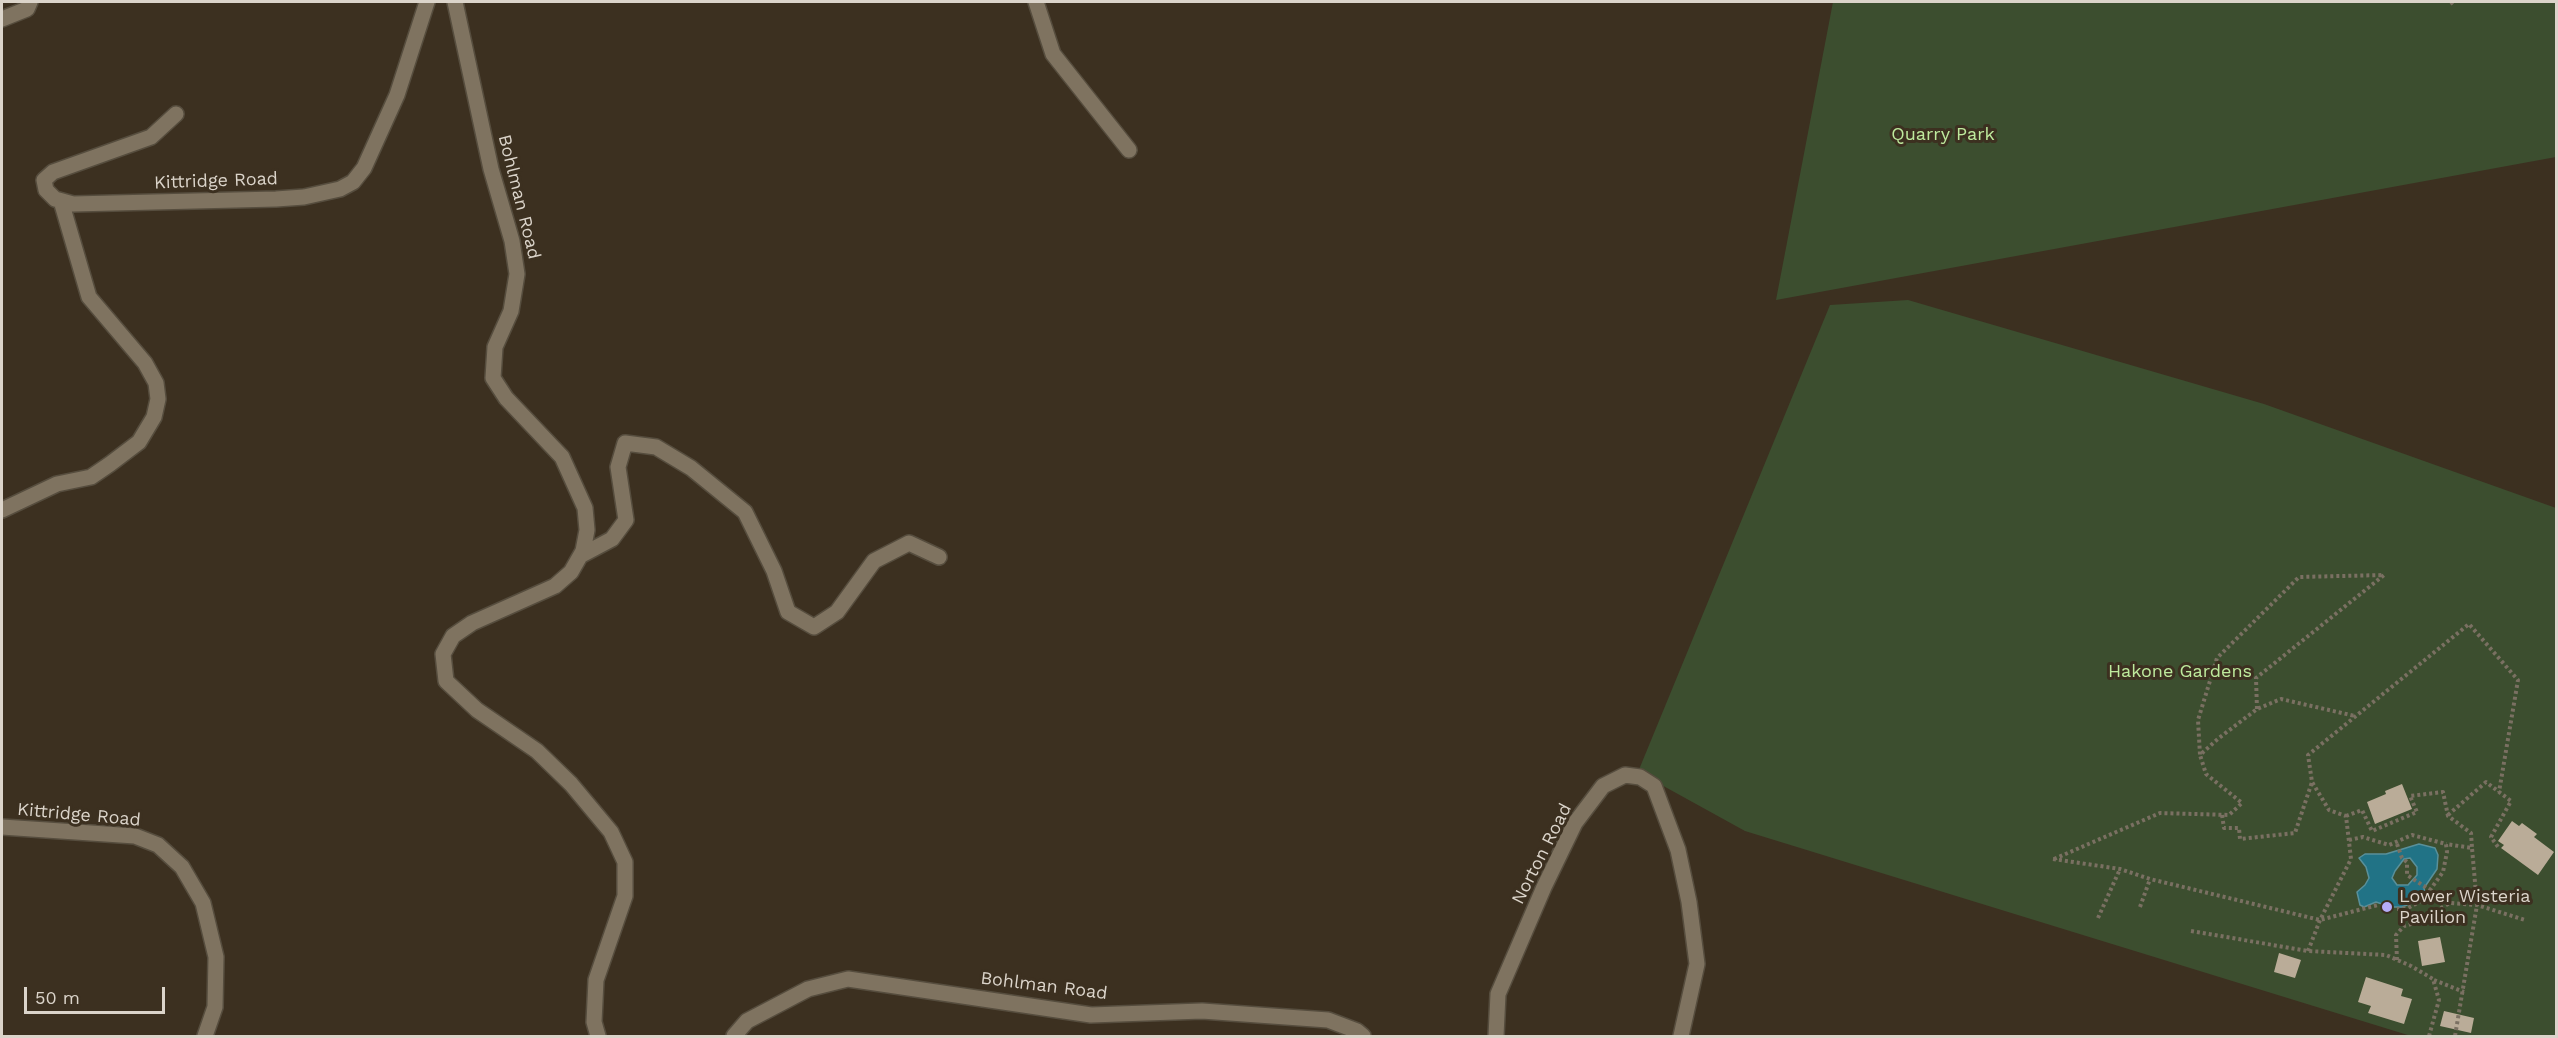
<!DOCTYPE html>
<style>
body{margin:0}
#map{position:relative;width:2558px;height:1038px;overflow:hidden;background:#3c3020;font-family:"Work Sans",sans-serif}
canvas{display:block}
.frame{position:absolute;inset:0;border:3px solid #dbd4ca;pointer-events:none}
.scale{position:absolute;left:24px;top:987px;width:141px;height:27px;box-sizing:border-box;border:3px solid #dbd4ca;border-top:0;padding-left:8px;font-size:18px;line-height:21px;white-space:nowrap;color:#dbd4ca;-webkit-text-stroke:4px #3c3020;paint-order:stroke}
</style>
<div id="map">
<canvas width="2558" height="1038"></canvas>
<div class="frame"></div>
<div class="scale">50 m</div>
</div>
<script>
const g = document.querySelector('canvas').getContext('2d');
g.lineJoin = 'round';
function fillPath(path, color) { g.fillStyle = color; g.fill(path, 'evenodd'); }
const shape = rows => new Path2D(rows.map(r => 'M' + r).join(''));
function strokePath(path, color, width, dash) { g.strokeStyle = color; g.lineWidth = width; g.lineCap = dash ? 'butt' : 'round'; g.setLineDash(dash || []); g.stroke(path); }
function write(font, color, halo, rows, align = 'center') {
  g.font = font + ' "Work Sans",sans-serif'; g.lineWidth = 6; g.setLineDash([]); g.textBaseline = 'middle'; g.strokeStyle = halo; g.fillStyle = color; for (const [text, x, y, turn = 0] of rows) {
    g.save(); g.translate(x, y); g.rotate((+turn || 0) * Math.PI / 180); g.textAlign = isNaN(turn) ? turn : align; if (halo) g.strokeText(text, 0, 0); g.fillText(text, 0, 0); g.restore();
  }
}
fillPath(shape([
 [1833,2,2556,2,2556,157,1776,300],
 [1908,300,2264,404,2556,508,2556,1036,2411,1036,1745,831,1638,772,1830,305]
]), '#3c4e2f');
const water = shape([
 [2419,844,2435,848,2438,855,2437,869,2424,888,2425,893,2422,899,2402,907,2391,907,2376,902,2364,907,2360,905,2357,892,2365,885,2369,878,2366,867,2359,858,2365,854,2386,854,2419,844],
 [2410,858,2417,867,2417,875,2408,885,2397,885,2392,878,2395,871,2404,859,2410,858]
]);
fillPath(water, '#217386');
strokePath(water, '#59909a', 1.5);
fillPath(shape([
 [2402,784,2412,809,2375,824,2367,802,2386,794,2385,791],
 [2512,821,2519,826,2522,823,2537,834,2534,837,2554,852,2538,875,2501,848,2504,845,2498,841],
 [2440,937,2445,962,2422,966,2418,941],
 [2279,953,2301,960,2295,978,2274,972],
 [2366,977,2403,989,2401,996,2412,999,2404,1024,2368,1013,2371,1006,2358,1002],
 [2444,1011,2474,1018,2471,1033,2440,1026]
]), '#baac98');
const minor = shape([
 [455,2,491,169,512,241,517,274,511,311,495,347,493,378,506,398,562,457,585,508,587,530,583,551,571,572,555,586,472,623,453,636,443,654,446,681,477,710,537,751,571,784,611,832,625,862,625,896,596,980,594,1022,598,1036],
 [1036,2,1053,54,1129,150],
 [2,19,27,9,30,2],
 [176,114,151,137,53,172,44,180,46,190,55,199,73,204,276,199,304,197,340,189,353,182,364,168,397,95,427,2],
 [2,510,57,484,91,477,110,464,139,442,154,417,158,399,156,383,145,363,89,297,61,201],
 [580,556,612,539,626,520,618,467,625,443,656,447,691,468,745,512,774,571,788,612,814,627,837,612,874,561,909,543,939,557],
 [2,827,135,836,158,845,182,867,203,903,216,957,215,1007,205,1036],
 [734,1036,747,1021,808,989,848,979,1091,1015,1202,1011,1328,1020,1357,1031,1363,1036],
 [1496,1036,1498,994,1544,887,1575,823,1603,786,1625,775,1640,777,1654,786,1678,850,1689,902,1697,964,1681,1036]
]);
strokePath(minor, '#564d3e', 18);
strokePath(shape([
 [2451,2,2455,6],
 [2257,709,2256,678,2384,575,2299,577,2217,658,2198,720,2200,755,2219,738,2257,709,2281,699,2355,716],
 [2222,815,2224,828,2239,828,2240,839,2295,833,2312,782],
 [2448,815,2486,782,2511,801,2491,837,2498,847],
 [2346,816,2362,810,2372,831,2417,812,2410,796,2443,792,2448,816,2471,833,2472,848,2446,844],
 [2349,840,2363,837,2389,845,2412,835,2446,844,2447,852,2443,872,2430,890,2430,896,2408,908,2397,909],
 [2397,844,2402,858,2407,862,2407,875,2430,890],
 [2053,859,2120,869,2150,879,2320,920,2378,905],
 [2054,859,2160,813,2229,815,2242,803,2206,774,2200,755],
 [2430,896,2443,897,2450,903],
 [2140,907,2150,879],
 [2098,918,2120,869],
 [2191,931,2308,951,2386,955,2411,966,2433,979,2439,1000,2429,1036],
 [2308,951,2320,920,2351,859,2346,816,2329,810,2312,782,2308,755,2469,624,2518,680,2499,792],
 [2397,960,2396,935,2404,926,2415,923,2450,903,2477,905,2525,920],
 [2434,980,2464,992],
 [2455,1036,2477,905,2472,848]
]), '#7a7062', 4, [3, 3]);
strokePath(minor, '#7f7360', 15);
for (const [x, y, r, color] of [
 [2387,907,6,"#b5acf8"]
]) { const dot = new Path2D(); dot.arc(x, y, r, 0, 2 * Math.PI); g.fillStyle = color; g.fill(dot); strokePath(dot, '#3c3020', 2); }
write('18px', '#beea9d', '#3c3020', [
 ["Quarry Park",1943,135],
 ["Hakone Gardens",2180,672]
]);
write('18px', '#dbd4ca', '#3c3020', [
 ["Kittridge Road",216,181,-2],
 ["Bohlman Road",519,197,76],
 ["Kittridge Road",79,815,5],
 ["Norton Road",1542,854,-63],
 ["Bohlman Road",1044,986,7]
]);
write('18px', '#dbd4ca', '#3c3020', [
 ["Lower Wisteria",2399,897],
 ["Pavilion",2399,918]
], 'left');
</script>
